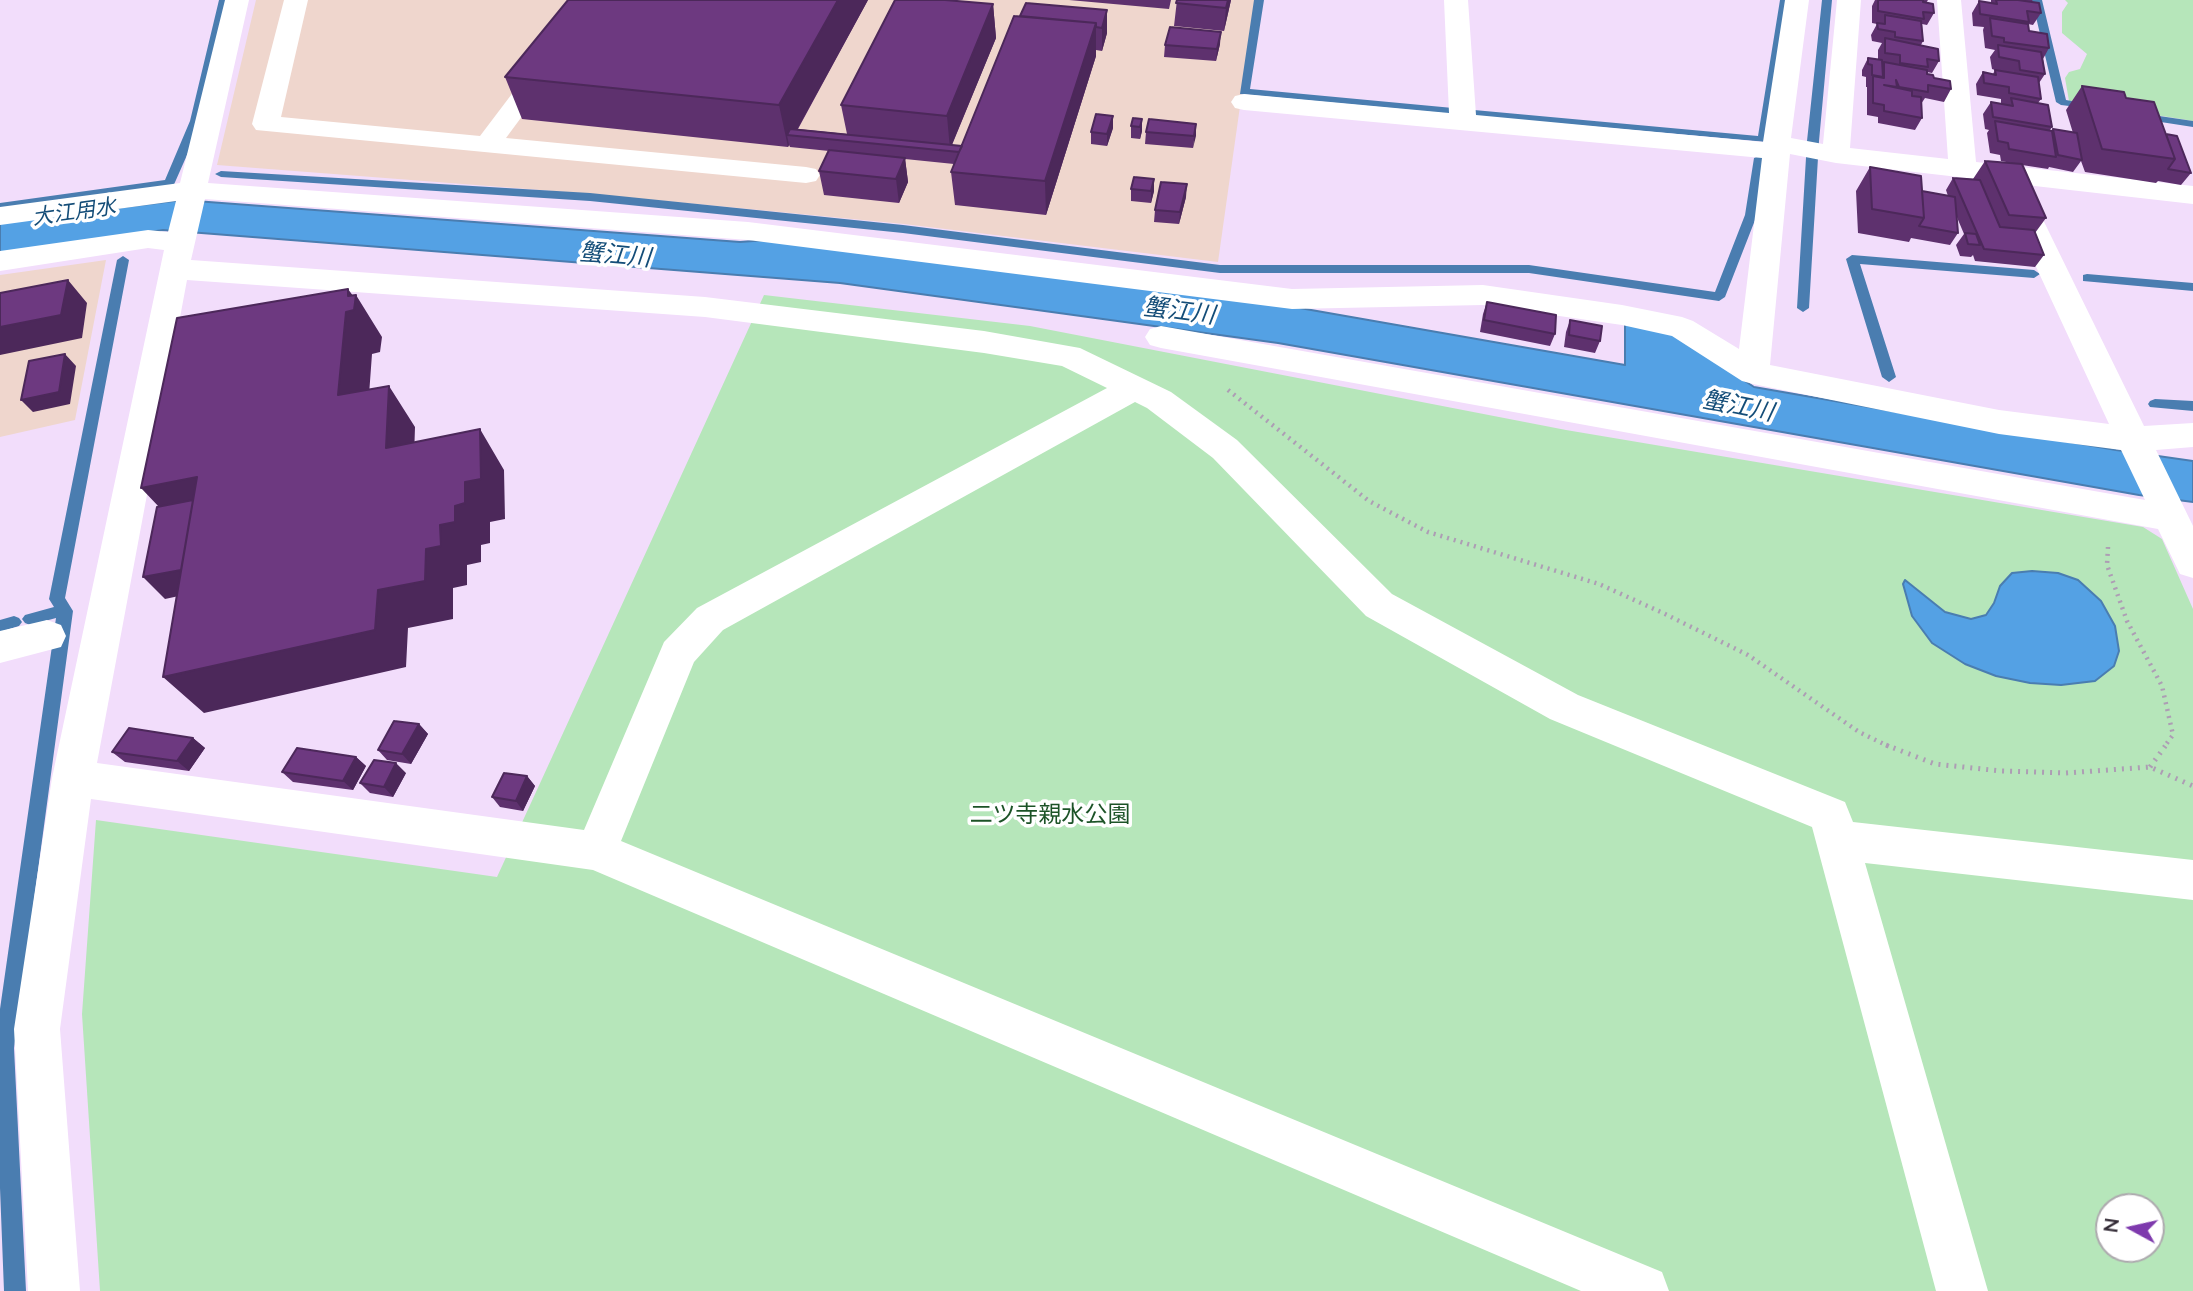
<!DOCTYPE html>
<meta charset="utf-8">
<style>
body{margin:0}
#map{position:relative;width:2193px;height:1291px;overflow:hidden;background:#f2ddfb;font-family:Lato,sans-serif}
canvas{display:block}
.north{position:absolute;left:2095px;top:1193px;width:70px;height:70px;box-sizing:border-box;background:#fff;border:2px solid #adaaae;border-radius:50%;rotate:278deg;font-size:19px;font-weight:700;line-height:28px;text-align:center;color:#322a35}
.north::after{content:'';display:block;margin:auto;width:24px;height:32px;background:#7e3aad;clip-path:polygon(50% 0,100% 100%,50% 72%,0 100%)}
</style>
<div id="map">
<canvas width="2193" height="1291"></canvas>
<div class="north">N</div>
</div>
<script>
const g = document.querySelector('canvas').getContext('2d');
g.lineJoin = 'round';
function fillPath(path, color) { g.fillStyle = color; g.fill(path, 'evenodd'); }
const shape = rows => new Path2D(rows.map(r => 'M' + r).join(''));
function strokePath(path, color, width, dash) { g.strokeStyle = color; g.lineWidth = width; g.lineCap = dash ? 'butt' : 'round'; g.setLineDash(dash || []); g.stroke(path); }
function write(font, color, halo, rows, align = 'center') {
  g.font = font + ' Lato,"Noto Sans JP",sans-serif'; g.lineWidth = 7; g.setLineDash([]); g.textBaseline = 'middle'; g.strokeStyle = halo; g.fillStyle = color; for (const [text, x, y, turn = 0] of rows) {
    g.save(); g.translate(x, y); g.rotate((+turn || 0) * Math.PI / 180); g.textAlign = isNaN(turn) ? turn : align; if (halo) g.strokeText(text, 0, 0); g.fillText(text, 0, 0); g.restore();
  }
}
fillPath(shape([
 [256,0,1255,0,1218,262,904,224,592,194,217,165],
 [106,260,75,420,0,437,0,275]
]), '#efd6cd');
fillPath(shape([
 [2065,0,2193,0,2193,121,2069,101,2065,78,2069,72,2080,69,2087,54,2062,33,2062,12,2068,3],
 [764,295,1030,326,1566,430,2143,527,2162,539,2193,609,2193,1291,100,1291,82,1014,96,820,497,877],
 [2109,1207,2151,1207,2151,1249,2109,1249]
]), '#b6e6ba');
const water = shape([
 [182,200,740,242,767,240,1277,304,1625,365,1625,318,1665,327,1754,387,2116,450,2193,461,2193,502,2139,495,1278,343,840,283,163,230,0,255,0,222,182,200],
 [2032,571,2058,573,2078,580,2101,601,2115,626,2119,651,2114,666,2095,681,2061,685,2030,683,1996,676,1965,664,1932,643,1912,616,1903,584,1905,580,1945,612,1971,619,1986,615,1994,603,2000,586,2012,573,2032,571]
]);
fillPath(water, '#54a1e4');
strokePath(water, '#4a7db0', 2);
fillPath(shape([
 [219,0,229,0,202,121,172,189,163,188,0,211,0,203,165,180,190,121,219,0],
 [1254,0,1264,0,1250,89,1453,108,1458,111,1453,114,1240,94,1254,0],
 [1780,0,1790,0,1767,142,1474,116,1469,113,1474,110,1758,136,1780,0],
 [1822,0,1832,0,1819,141,1809,308,1803,312,1797,308,1807,141,1822,0],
 [2032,0,2042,0,2066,100,2093,105,2093,109,2061,105,2056,102,2032,0],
 [2139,113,2193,121,2193,127,2135,118,2135,114,2139,113],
 [1760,155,1766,158,1757,215,1725,297,1719,301,1529,273,1220,273,903,233,590,201,221,177,215,174,221,171,590,193,903,225,1220,265,1529,265,1715,292,1745,215,1754,158,1760,155],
 [1852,255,2034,270,2040,274,2034,278,1860,264,1896,377,1889,382,1882,377,1846,259,1852,255],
 [123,256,129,260,65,598,73,611,14,1048,26,1291,4,1291,0,1188,0,1009,56,618,30,625,25,623,22,619,25,615,54,607,49,599,117,260,123,256],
 [2087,274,2193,283,2193,291,2083,281,2083,275,2087,274],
 [2155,399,2193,401,2193,411,2150,407,2148,404,2150,401,2155,399],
 [14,616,19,618,22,622,19,626,0,632,0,620,14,616]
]), '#4a7db0');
strokePath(shape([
 [1228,390,1369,501,1428,532,1599,584,1663,613,1748,655,1859,732,1890,747],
 [2108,547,2107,565,2127,621,2162,686,2173,735,2164,747]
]), '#ad9db4', 4.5, [2, 5]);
strokePath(shape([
 [1886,745,1935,764,2001,771,2066,773,2150,767,2193,786],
 [2150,767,2166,745]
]), '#ad9db4', 5, [2, 6]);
fillPath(shape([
 [225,0,249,0,208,183,748,222,1292,289,1483,285,1622,305,1682,317,1693,321,1739,349,1762,158,1244,110,1235,108,1231,102,1235,96,1244,94,1449,113,1444,0,1468,0,1476,115,1763,142,1785,0,1809,0,1791,138,1823,144,1837,0,1861,0,1850,148,1948,159,1937,0,1961,0,1976,162,2193,186,2193,204,2026,185,2144,426,2193,423,2193,447,2156,450,2193,526,2193,578,2180,574,2158,529,1161,348,1150,345,1145,337,1150,329,1161,326,2145,500,2121,450,1999,434,1753,384,1742,381,1672,336,1622,325,1483,305,1292,309,748,240,205,199,191,260,705,297,984,331,1080,348,1171,392,1237,440,1392,594,1578,695,1845,802,1853,822,2193,860,2193,900,1865,863,1988,1291,1936,1291,1812,827,1550,719,1366,616,1213,458,1147,408,1135,402,723,630,694,662,621,841,1662,1272,1669,1291,1581,1291,593,870,91,799,60,1029,80,1291,28,1291,14,1029,52,778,164,250,148,248,0,271,0,251,148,230,168,232,176,201,0,225,0,207,180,183,225,0],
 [1790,154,1836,163,2002,182,1999,187,2109,424,1999,410,1770,365,1790,154],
 [187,280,705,317,984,353,1062,366,1107,388,697,608,664,642,584,830,97,763,187,280],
 [284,0,308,0,281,117,480,136,583,0,608,0,506,138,806,167,816,169,820,175,816,181,806,183,256,130,252,124,284,0],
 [47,620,61,625,66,636,61,647,0,663,0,631,47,620]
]), '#fff');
fillPath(shape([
 [868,0,798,129,847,134,841,105,993,4,996,38,952,145,962,146,1020,16,1107,10,1107,33,1102,51,1096,50,1096,56,1046,215,955,205,951,172,954,164,905,159,908,182,899,203,824,195,819,171,829,151,790,147,789,145,788,147,522,119,505,77],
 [1069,0,1171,0,1169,9],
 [1177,0,1231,0,1224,31,1174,26],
 [1875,0,1928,0,1926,3,1934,13,1927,25,1922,24,1923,41,1921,45,1939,61,1932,73,1927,72,1927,74,1951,89,1944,102,1925,98,1921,104,1922,118,1915,130,1878,123,1878,117,1867,115,1867,87,1866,87,1866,77,1862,76,1862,70,1868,58,1878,60,1878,50,1882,43,1872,41,1871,35,1877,24,1872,23,1872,6],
 [1991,0,2033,0,2031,2,2041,13,2033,25,2028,24,2029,31,2049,48,2043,59,2045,74,2039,83,2041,99,2038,103,2052,127,2050,130,2052,131,2053,129,2073,133,2066,110,2082,86,2126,98,2166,134,2191,173,2181,185,2158,181,2156,183,2085,172,2081,161,2073,172,2049,167,2048,169,2022,165,2046,218,2035,233,2044,255,2035,267,1975,261,1973,255,1971,257,1960,256,1956,245,1964,234,1956,215,1958,233,1950,245,1911,238,1909,242,1858,233,1856,191,1870,167,1922,191,1948,196,1946,190,1953,178,1973,179,1985,161,2017,164,2001,161,2000,155,1990,153,1987,133,1989,130,1985,129,1983,114,1991,102,2001,104,2001,99,1977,95,1976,84,1983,72,1993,74,1995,70,1992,69,1990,57,1995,50,1985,48,1983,30,1984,27,1973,26,1972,13,1979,1,1991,3],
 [1220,44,1216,61,1164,57,1165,45],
 [1142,119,1142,131,1140,139,1131,138,1131,126],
 [1196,124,1193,148,1145,144,1146,132],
 [1113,128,1107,146,1091,144,1091,132],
 [1131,189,1154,191,1151,203,1131,201],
 [1186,197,1179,224,1154,222,1155,210],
 [1487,302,1555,334,1550,346,1480,332,1483,314],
 [1570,320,1600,341,1595,353,1564,347,1566,332],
 [419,724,428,734,411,764,387,760,378,750],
 [193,738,205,748,189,771,125,762,112,752],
 [356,757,366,766,353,790,293,782,282,772],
 [406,773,393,797,370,793,360,783],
 [527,776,535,786,523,811,500,807,492,797]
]), '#5e316e');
fillPath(shape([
 [838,0,868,0,794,135,787,135,789,145,788,147,779,105],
 [1228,0,1231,0,1224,31,1226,8],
 [993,4,996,38,950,149,947,116],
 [1107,10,1107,33,1102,51,1102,28],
 [1096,23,1096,56,1046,215,1045,181],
 [1221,32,1220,44,1216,61,1217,49],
 [1113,116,1113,128,1107,146,1107,134],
 [1142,119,1142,131,1140,139,1140,127],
 [1196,124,1196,136,1193,148,1194,136],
 [905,158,908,182,899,203,896,179],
 [1154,179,1154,191,1151,203,1151,191],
 [1187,184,1186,197,1179,224,1180,212],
 [68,280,87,303,82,338,0,355,0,327],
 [348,289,356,300,356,295,382,337,380,352,372,354,366,436,338,395],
 [65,354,76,366,70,404,33,412,21,400],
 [389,386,415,427,413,488,386,448],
 [480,429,504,470,505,519,490,522,490,543,481,545,481,562,467,565,467,585,453,588,453,619,408,628,406,667,204,713,163,677,378,590,426,549,440,525,455,506,465,482],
 [197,477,216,588,165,599,143,577,179,528,141,488],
 [419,724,428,734,411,764,402,754],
 [193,738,205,748,189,771,177,761],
 [356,757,366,766,353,790,343,781],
 [396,763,406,773,393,797,384,787],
 [527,776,535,786,523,811,516,801]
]), '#4c285a');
const building = shape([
 [568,0,838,0,779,105,505,77,568,0],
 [895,0,945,0,993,4,947,116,841,105,895,0],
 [1177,0,1228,0,1226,8,1176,3,1177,0],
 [1878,0,1923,0,1923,2,1933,4,1934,13,1923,12,1924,19,1878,11,1878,0],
 [1996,0,2018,0,2039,3,2041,13,2027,11,2029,22,1980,14,1979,1,1997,4,1996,0],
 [1026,3,1107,10,1102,28,1096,27,1096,23,1020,16,1026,3],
 [1885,15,1921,21,1923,41,1895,37,1895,32,1878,29,1877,23,1885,24,1885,15],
 [1014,16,1096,23,1045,181,951,172,1014,16],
 [1990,18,2028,24,2029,31,2047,34,2049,48,2004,42,2004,38,1992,36,1990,18],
 [1170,27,1221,32,1217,49,1165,45,1170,27],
 [1885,38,1938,49,1939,61,1927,59,1928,67,1900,63,1900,55,1885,53,1885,38],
 [1998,45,2041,52,2045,74,2020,70,2019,61,1999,57,1998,45],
 [1868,58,1882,60,1883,77,1872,75,1872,65,1868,64,1868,58],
 [1884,62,1927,70,1927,74,1933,75,1934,78,1950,81,1951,89,1928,85,1928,92,1899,87,1896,80,1897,87,1884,85,1912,91,1912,96,1921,97,1922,118,1884,111,1884,105,1873,103,1873,76,1884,78,1884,62],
 [1995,70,2038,77,2041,99,2009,93,2009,87,1984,83,1983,72,1996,75,1995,70],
 [2082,86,2124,92,2126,98,2154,102,2175,159,2102,149,2082,86],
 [2011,98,2048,105,2052,127,1993,117,1991,102,2013,106,2011,98],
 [1096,114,1113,116,1107,134,1091,132,1096,114],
 [1133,118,1142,119,1140,127,1131,126,1133,118],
 [1149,119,1196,124,1194,136,1146,132,1149,119],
 [1995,121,2052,131,2056,157,2009,149,2008,143,1998,141,1995,121],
 [790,129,962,146,959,152,787,135,790,129],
 [2053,129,2077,133,2082,160,2058,155,2053,129],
 [2166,134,2177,136,2191,173,2168,169,2175,159,2166,134],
 [829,150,905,158,896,179,819,171,829,150],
 [1985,161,2022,164,2046,218,2009,215,1985,161],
 [1870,167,1921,176,1924,218,1872,209,1870,167],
 [1134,177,1154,179,1151,191,1131,189,1134,177],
 [1953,178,1980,180,2000,227,2034,230,2044,255,1984,249,1953,178],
 [1161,182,1187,184,1180,212,1155,210,1161,182],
 [1922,191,1955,197,1958,233,1919,226,1924,218,1922,191],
 [1965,233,1976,234,1980,245,1968,244,1965,233],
 [68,280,61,315,0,327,0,293,68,280],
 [348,289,348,296,356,295,354,310,346,312,338,395,389,386,386,448,480,429,481,479,465,482,465,503,455,506,455,522,440,525,441,546,426,549,425,581,378,590,375,630,163,677,197,477,141,488,177,318,348,289],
 [1487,302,1556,315,1555,334,1484,320,1487,302],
 [1570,320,1602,326,1600,341,1569,335,1570,320],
 [65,354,59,392,21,400,29,361,65,354],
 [193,500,181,570,143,577,157,507,193,500],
 [394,721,419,724,402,754,378,750,394,721],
 [129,728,193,738,177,761,112,752,129,728],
 [297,748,356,757,343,781,282,772,297,748],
 [374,760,396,763,384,787,360,783,374,760],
 [504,773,527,776,516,801,492,797,504,773]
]);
fillPath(building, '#6d3980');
strokePath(building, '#4c285a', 2);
write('italic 21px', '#144d78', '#fff', [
 ["大江用水",74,212,-8]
]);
write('23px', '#1c5327', '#fff', [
 ["二ツ寺親水公園",1050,815]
]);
write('italic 24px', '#144d78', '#fff', [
 ["蟹江川",615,255,5],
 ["蟹江川",1179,311,7],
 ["蟹江川",1738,406,11]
]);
</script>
